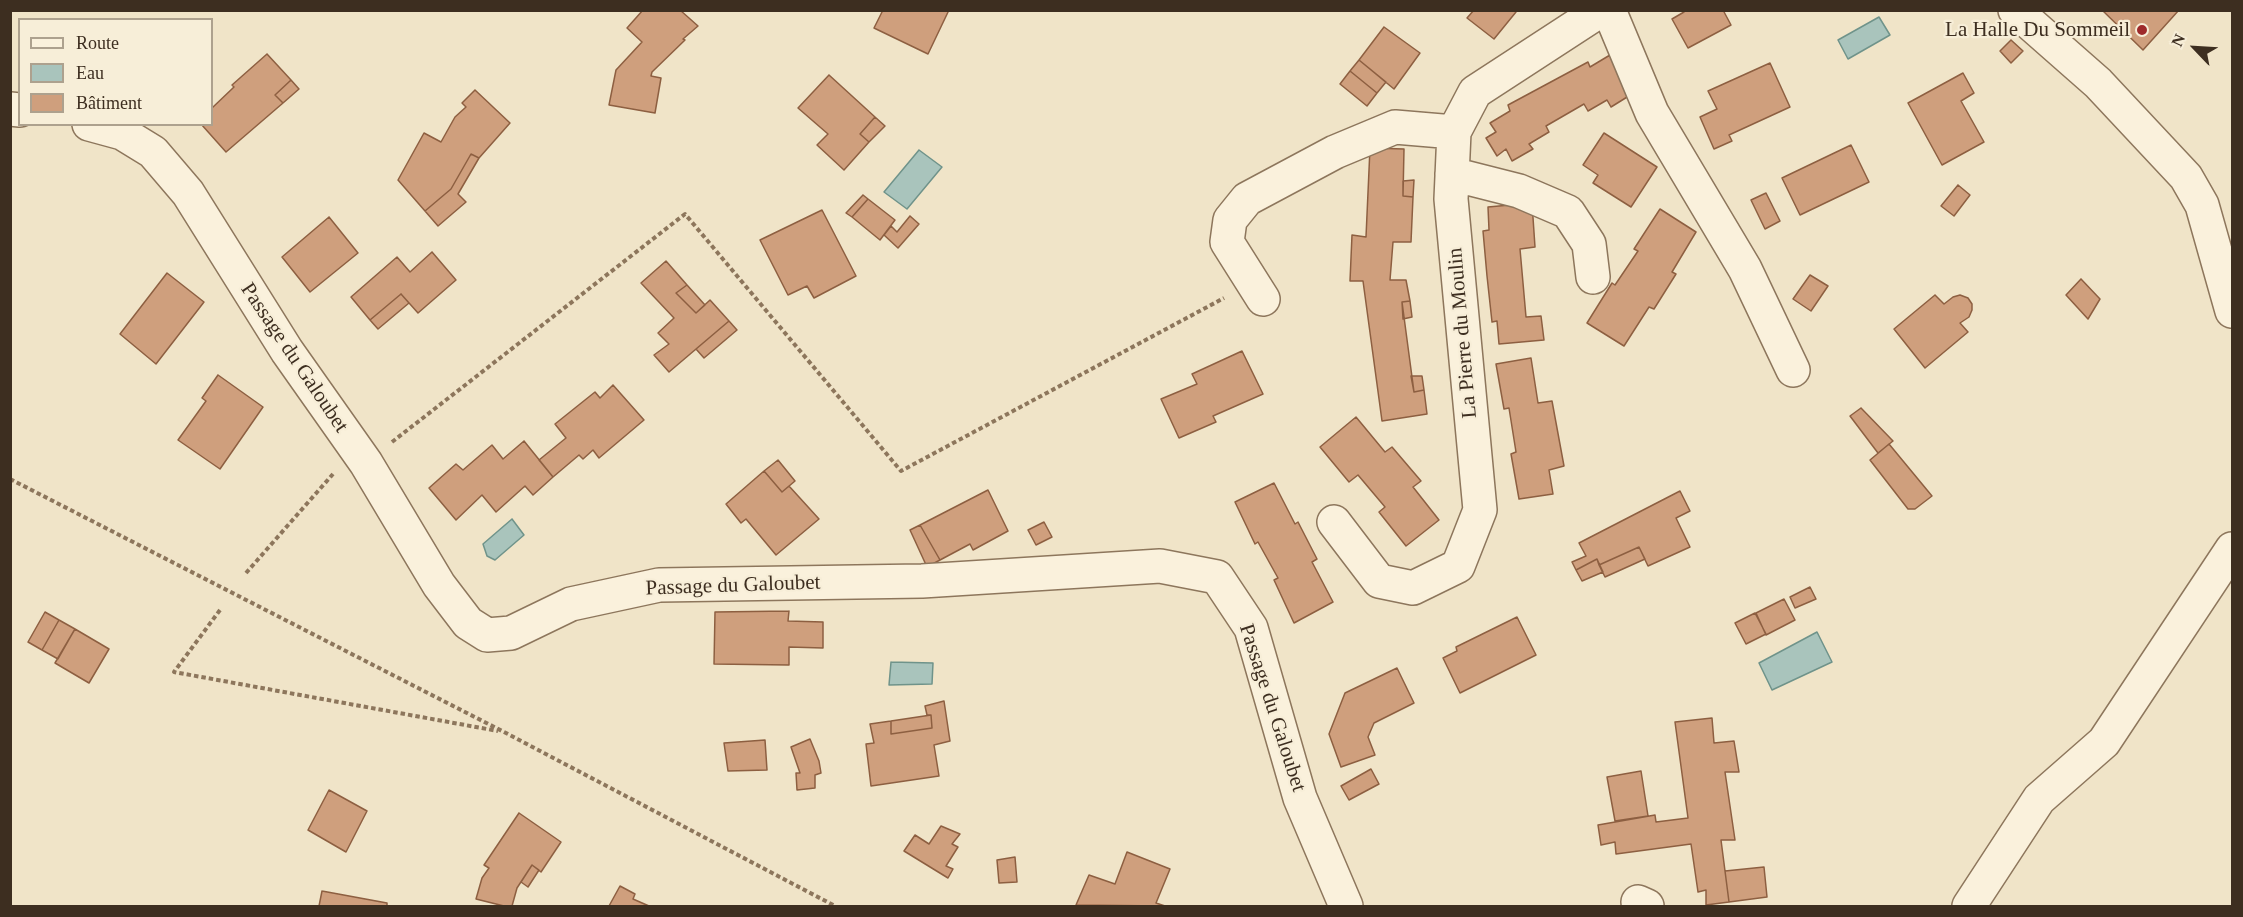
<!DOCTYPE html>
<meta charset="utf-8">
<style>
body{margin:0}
#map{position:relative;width:2243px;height:917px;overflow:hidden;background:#f0e4c8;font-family:"Times New Roman",serif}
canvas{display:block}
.frame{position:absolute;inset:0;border:12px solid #3d2e20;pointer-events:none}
.legend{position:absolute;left:18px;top:18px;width:195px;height:108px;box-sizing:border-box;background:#f7eed8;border:2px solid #ada18e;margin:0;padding:8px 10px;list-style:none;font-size:18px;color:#3d2e20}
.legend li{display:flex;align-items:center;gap:12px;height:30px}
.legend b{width:30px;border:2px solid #ada18e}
.north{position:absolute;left:2165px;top:18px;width:60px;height:60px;-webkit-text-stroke:4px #f7eed8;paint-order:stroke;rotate:295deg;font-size:16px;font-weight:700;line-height:24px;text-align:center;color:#3d2e20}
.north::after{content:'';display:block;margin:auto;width:21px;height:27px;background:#3d2e20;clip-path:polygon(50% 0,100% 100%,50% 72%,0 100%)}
</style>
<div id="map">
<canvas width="2243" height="917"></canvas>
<div class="frame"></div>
<ul class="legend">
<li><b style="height:8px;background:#faf1dc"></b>Route</li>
<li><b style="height:16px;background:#a9c4bc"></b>Eau</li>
<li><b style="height:16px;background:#cf9f7d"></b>Bâtiment</li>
</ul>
<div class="north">N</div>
</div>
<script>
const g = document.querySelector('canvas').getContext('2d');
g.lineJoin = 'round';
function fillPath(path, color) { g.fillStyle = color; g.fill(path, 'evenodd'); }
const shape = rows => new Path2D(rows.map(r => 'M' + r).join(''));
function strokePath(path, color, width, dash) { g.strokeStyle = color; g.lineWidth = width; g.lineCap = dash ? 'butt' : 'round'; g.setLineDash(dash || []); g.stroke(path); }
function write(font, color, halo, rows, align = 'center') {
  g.font = font + ' "Times New Roman",serif'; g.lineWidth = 4.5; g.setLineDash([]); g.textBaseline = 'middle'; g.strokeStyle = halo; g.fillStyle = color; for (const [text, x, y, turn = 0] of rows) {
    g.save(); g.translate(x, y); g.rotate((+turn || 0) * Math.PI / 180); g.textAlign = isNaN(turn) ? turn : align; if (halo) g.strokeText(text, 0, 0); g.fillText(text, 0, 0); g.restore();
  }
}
const water = shape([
 [1879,17,1890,35,1848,59,1838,40,1879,17],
 [919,150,942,167,907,209,884,192,919,150],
 [512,519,524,535,495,560,487,556,483,544,512,519],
 [1817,632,1832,662,1772,690,1759,663,1817,632],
 [891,662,933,663,932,684,889,685,891,662]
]);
fillPath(water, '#a9c4bc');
strokePath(water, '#6f938a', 1.5);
const building = shape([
 [643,10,680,10,698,26,683,39,685,40,652,72,651,76,661,78,655,113,609,105,616,70,642,42,627,28,643,10],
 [883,10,949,10,928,54,874,28,883,10],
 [1474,10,1514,10,1516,12,1494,39,1467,18,1474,10],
 [1683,10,1723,10,1731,25,1688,48,1672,19,1684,12,1683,10],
 [2102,10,2179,10,2143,50,2102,10],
 [1384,27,1420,53,1394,89,1359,60,1384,27],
 [2011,40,2023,51,2011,63,2000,51,2011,40],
 [267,54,291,80,275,95,283,103,226,152,201,124,212,124,212,108,234,87,232,85,267,54],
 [1610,55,1632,94,1611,107,1607,100,1588,111,1584,104,1546,126,1549,132,1529,144,1533,149,1512,161,1506,149,1497,156,1486,138,1496,132,1490,123,1510,111,1508,105,1588,62,1590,67,1610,55],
 [1359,60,1386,82,1377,93,1350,71,1359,60],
 [1770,63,1790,107,1729,135,1732,141,1714,149,1700,117,1717,109,1708,91,1770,63],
 [1350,71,1377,93,1367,106,1340,84,1350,71],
 [1963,73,1974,93,1961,101,1984,142,1942,165,1908,103,1963,73],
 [829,75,875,117,860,134,869,142,844,170,817,145,828,134,798,108,829,75],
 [291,80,299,89,283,103,275,95,291,80],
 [475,90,510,123,479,158,471,154,451,189,425,211,398,180,424,133,441,142,455,117,466,107,462,103,475,90],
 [875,117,885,126,869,142,860,134,875,117],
 [1604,133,1657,167,1631,207,1593,183,1598,175,1583,165,1604,133],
 [1851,145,1869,182,1800,215,1782,178,1851,145],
 [1370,148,1404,149,1403,196,1413,197,1411,242,1393,242,1390,280,1406,280,1410,301,1402,302,1414,392,1424,390,1427,414,1382,421,1363,281,1350,281,1352,235,1366,237,1370,148],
 [471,154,479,158,458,194,466,202,438,226,425,211,451,189,471,154],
 [1414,180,1413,197,1403,196,1403,181,1414,180],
 [1958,185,1970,195,1954,216,1941,206,1958,185],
 [1766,193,1780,221,1765,229,1751,200,1766,193],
 [863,195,868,199,852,217,846,213,863,195],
 [868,199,895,220,880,240,852,217,868,199],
 [1532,203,1535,247,1520,249,1526,317,1541,316,1544,340,1499,344,1497,321,1492,322,1487,276,1483,231,1489,230,1488,207,1532,203],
 [1660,209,1696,232,1672,272,1676,274,1654,309,1649,307,1624,346,1587,323,1612,283,1615,285,1638,251,1634,249,1660,209],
 [822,210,856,276,814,298,807,286,788,295,760,240,822,210],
 [910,216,919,224,898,248,884,235,891,226,897,232,910,216],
 [329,217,358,253,310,292,282,257,329,217],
 [432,252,456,280,418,313,401,294,370,320,351,297,397,257,410,272,432,252],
 [666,261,687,285,676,293,696,313,710,300,729,321,669,372,654,355,669,344,658,333,674,318,641,283,666,261],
 [167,273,204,302,156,364,120,334,167,273],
 [1810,275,1828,286,1811,311,1793,299,1810,275],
 [2081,279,2100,299,2088,319,2066,295,2081,279],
 [687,285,705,305,696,313,676,293,687,285],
 [401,294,409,303,378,329,370,320,401,294],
 [1935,295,1944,304,1953,297,1960,295,1968,298,1972,304,1972,310,1969,317,1960,323,1968,332,1925,368,1894,329,1935,295],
 [1410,301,1412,317,1403,319,1402,302,1410,301],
 [729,321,737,330,704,358,696,349,729,321],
 [1242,351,1263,394,1213,416,1216,422,1179,438,1161,399,1197,384,1192,374,1242,351],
 [1531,358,1538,403,1552,401,1564,466,1549,470,1553,494,1519,499,1511,454,1516,452,1509,408,1504,409,1496,364,1531,358],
 [218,375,263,407,220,469,178,440,206,401,202,398,218,375],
 [1411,376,1422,376,1424,390,1414,392,1411,376],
 [613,385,644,420,599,458,593,450,583,459,579,455,553,477,539,460,566,438,555,424,595,392,600,398,613,385],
 [1861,408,1893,441,1878,453,1850,416,1861,408],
 [1356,417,1385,452,1392,447,1421,481,1413,487,1439,520,1406,546,1379,512,1385,507,1358,475,1349,482,1320,447,1356,417],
 [524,441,553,477,533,495,525,486,496,512,482,495,456,520,429,488,456,464,463,470,492,445,503,459,524,441],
 [1889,444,1932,496,1915,509,1908,509,1870,460,1889,444],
 [778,460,795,481,782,492,764,471,778,460],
 [764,471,782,492,789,486,819,519,776,555,746,519,741,523,726,504,764,471],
 [1274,483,1295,524,1298,522,1317,559,1312,562,1333,602,1294,623,1274,580,1278,578,1258,542,1255,544,1235,502,1274,483],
 [988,490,1008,531,973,550,970,544,940,560,920,525,988,490],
 [1680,491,1690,511,1676,518,1690,547,1648,566,1639,547,1599,565,1597,559,1576,570,1572,562,1586,556,1579,543,1680,491],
 [1044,522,1052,537,1036,545,1028,530,1044,522],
 [920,525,940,560,927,567,910,530,920,525],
 [1639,547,1645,559,1605,577,1599,565,1639,547],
 [1597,559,1603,572,1582,581,1576,570,1597,559],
 [1810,587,1816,599,1795,608,1790,597,1810,587],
 [1784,599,1795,620,1766,635,1756,613,1784,599],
 [789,611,788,621,823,622,823,648,789,647,789,665,714,664,715,612,789,611],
 [45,612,59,620,42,650,28,642,45,612],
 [1755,613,1766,634,1746,644,1735,623,1755,613],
 [1517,617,1536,655,1460,693,1443,658,1457,651,1456,647,1517,617],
 [59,620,75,629,58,659,42,650,59,620],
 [75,629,109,649,89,683,55,663,75,629],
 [1397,668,1414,703,1374,723,1368,737,1375,755,1341,767,1329,734,1345,693,1397,668],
 [944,701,950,741,934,745,939,776,871,786,866,744,874,743,870,724,891,721,891,734,932,728,931,715,927,715,925,706,944,701],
 [931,715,932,728,891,734,891,721,931,715],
 [1712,718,1714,743,1734,741,1739,772,1725,772,1735,840,1721,840,1729,902,1706,905,1706,890,1698,892,1691,844,1616,854,1615,842,1601,845,1598,825,1655,815,1656,822,1688,818,1675,722,1712,718],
 [810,739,819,761,821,773,815,775,815,788,797,790,796,773,800,773,791,747,810,739],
 [765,740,767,770,728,771,724,743,765,740],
 [1371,769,1379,784,1349,800,1341,786,1371,769],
 [1641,771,1648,816,1615,821,1607,777,1641,771],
 [329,790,367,811,346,852,308,830,329,790],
 [519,813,561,842,541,872,532,865,517,888,512,906,504,906,476,899,482,878,489,868,484,865,519,813],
 [941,826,960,834,952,844,958,847,946,866,953,869,948,878,904,851,915,835,929,844,941,826],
 [1127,852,1170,869,1156,903,1165,906,1076,905,1089,875,1115,884,1127,852],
 [1015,857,1017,882,999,883,997,860,1015,857],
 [532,865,539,870,528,887,521,882,532,865],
 [1764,867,1767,897,1729,902,1725,871,1764,867],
 [620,886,635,894,633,899,649,906,609,906,620,886],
 [322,891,387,903,387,906,319,906,322,891]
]);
fillPath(building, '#cf9f7d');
strokePath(building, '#8d5f41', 1.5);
const street = shape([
 [1609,10,1652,113,1745,269,1793,370],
 [2015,10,2098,83,2186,177,2202,205,2232,311],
 [10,109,20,110],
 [89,124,122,133,153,152,188,193,287,351,366,463,439,585,468,623,487,635,511,633,571,604,659,585,922,581,1160,566,1217,577,1251,628,1300,798,1346,906],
 [1452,174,1519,191,1568,212,1589,244,1593,277],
 [1263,299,1227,242,1230,220,1247,199,1335,152,1395,127,1454,132],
 [1334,522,1379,581,1413,588,1458,566,1480,510,1451,199,1454,132,1475,92,1601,10],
 [1638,902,1647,906],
 [1969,906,2039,799,2104,742,2232,549]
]);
strokePath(street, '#8d765c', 36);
strokePath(shape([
 [392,442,685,214,901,471,1224,298],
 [10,479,504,732,835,906],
 [246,573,333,474],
 [220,610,174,672,498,731]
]), '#8d765c', 4, [4.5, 3]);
strokePath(street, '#faf1dc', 33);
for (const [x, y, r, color] of [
 [2142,30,6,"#9e2a2b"]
]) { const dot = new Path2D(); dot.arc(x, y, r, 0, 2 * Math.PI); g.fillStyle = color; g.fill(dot); strokePath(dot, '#f7eed8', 2); }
write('21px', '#3d2e20', '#f7eed8', [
 ["La Halle Du Sommeil",2130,30]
], 'right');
write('21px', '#3d2e20', '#f7eed8', [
 ["La Pierre du Moulin",1463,333,-95],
 ["Passage du Galoubet",294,358,56],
 ["Passage du Galoubet",733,586,-2],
 ["Passage du Galoubet",1272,708,72]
]);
</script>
